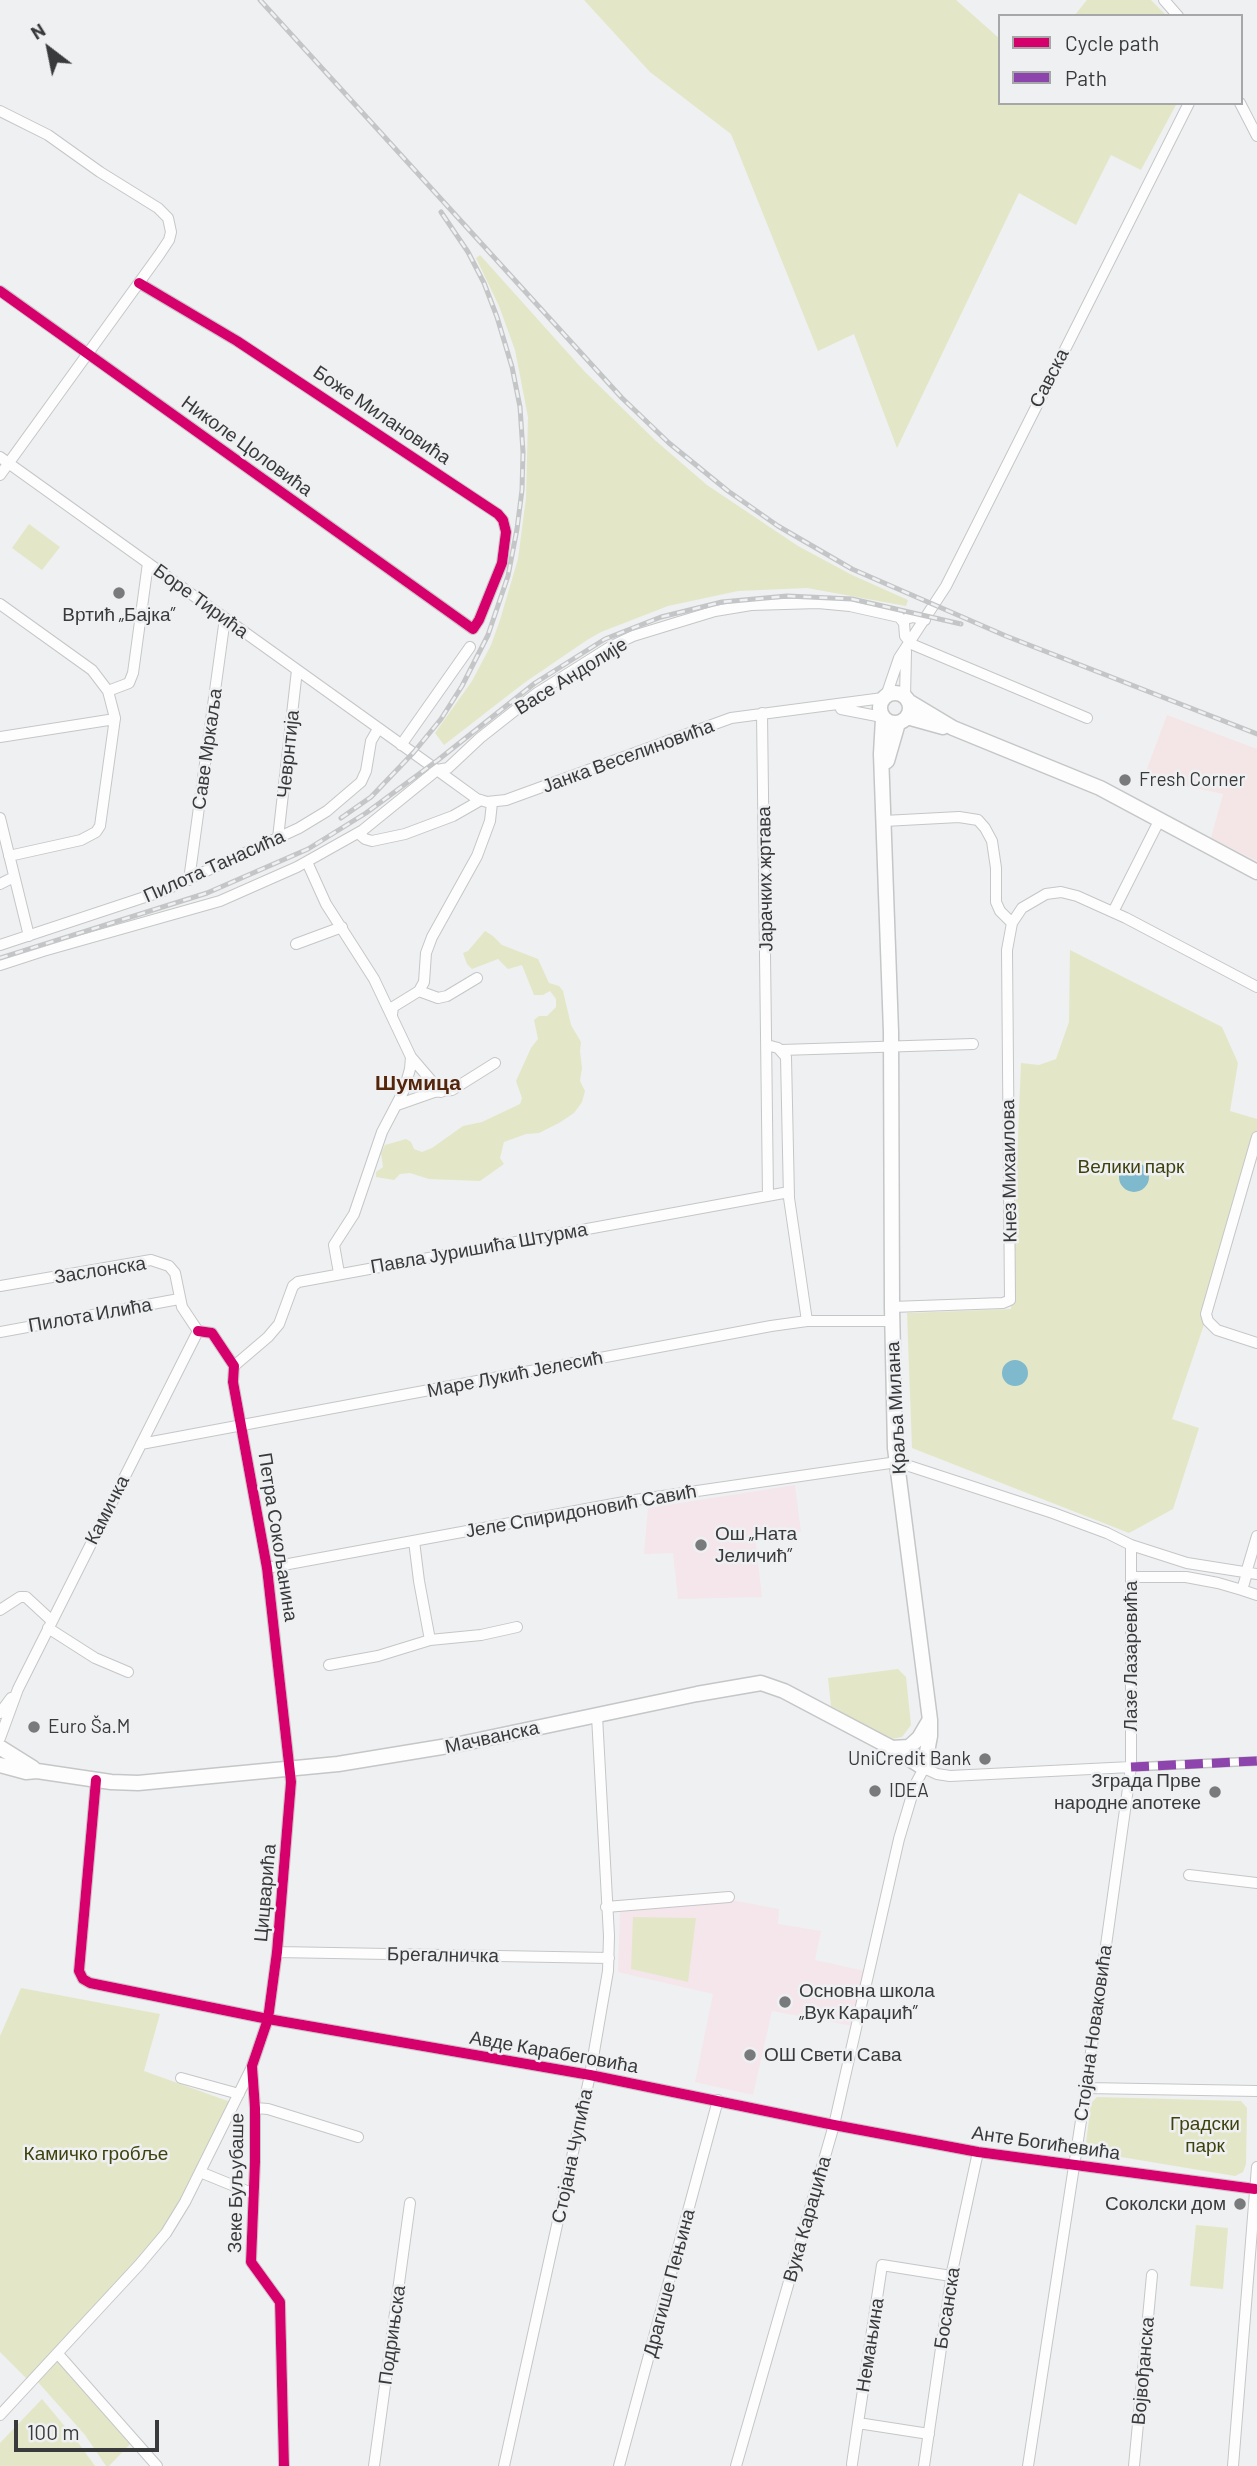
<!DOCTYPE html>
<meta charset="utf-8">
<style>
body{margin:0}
#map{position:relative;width:1257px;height:2466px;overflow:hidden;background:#eff0f1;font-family:Barlow,sans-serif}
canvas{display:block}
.legend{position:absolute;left:998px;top:14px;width:245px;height:91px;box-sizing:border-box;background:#eef0f2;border:2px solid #a6a7a9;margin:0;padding:9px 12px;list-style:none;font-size:21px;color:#393a3b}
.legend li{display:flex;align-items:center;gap:14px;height:35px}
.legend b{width:35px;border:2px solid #a6a7a9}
.north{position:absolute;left:14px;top:14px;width:70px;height:70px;-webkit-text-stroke:5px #eef0f2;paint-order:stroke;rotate:328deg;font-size:19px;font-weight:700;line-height:28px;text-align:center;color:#393a3b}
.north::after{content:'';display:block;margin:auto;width:24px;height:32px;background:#393a3b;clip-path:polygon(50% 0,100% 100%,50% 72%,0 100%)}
.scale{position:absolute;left:14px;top:2420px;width:145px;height:32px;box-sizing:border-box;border:4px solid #393a3b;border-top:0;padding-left:9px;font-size:21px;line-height:24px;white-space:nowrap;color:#393a3b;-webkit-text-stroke:5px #eef0f2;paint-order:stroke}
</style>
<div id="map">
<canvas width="1257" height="2466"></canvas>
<ul class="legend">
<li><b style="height:9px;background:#d6006c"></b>Cycle path</li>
<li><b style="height:9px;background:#8e44ad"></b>Path</li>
</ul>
<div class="north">N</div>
<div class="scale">100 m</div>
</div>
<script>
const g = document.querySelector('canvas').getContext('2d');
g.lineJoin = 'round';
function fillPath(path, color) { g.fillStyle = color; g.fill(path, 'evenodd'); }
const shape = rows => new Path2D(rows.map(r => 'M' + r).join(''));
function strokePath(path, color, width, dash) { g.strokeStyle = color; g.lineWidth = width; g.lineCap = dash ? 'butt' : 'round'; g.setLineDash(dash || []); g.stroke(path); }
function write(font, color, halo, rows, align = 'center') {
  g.font = font + ' Barlow,sans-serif'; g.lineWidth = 5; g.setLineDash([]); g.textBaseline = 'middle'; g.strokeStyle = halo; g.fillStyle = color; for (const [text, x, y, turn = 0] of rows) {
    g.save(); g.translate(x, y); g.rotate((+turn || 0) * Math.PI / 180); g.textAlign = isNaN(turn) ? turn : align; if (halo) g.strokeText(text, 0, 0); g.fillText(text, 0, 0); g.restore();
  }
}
fillPath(shape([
 [1167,715,1257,749,1257,861,1211,838,1223,794,1176,784,1145,774]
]), '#f4e6e7');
fillPath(shape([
 [795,1485,801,1532,755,1537,762,1597,678,1599,673,1553,644,1554,648,1508],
 [736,1901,779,1909,778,1924,821,1931,815,1960,865,1971,853,2026,772,2011,753,2095,695,2082,713,1994,618,1972,620,1911]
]), '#f4e6eb');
fillPath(shape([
 [584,0,956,0,1000,39,1000,103,1177,103,1141,170,1111,155,1076,225,1019,193,897,448,854,334,818,351,731,134,650,72],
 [1087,0,1151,0,1167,16,1074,16],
 [480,255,585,372,656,441,707,485,798,546,852,575,908,600,906,606,807,588,738,591,668,606,601,632,587,640,524,683,444,745,435,733,472,681,491,645,500,620,518,559,526,498,528,417,515,350,499,306,476,258],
 [29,524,60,547,42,570,12,548],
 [485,931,493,936,502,945,538,959,549,983,559,986,563,991,571,1025,581,1042,580,1051,582,1068,580,1081,585,1091,582,1102,574,1113,559,1123,539,1133,526,1134,504,1142,500,1158,504,1164,480,1181,429,1179,410,1173,400,1174,394,1180,376,1177,376,1172,383,1167,381,1153,385,1145,406,1139,411,1142,414,1149,422,1152,432,1148,463,1126,482,1122,520,1104,522,1098,516,1081,531,1048,538,1039,534,1020,539,1016,547,1016,556,1007,556,999,550,991,543,995,534,995,522,965,508,969,498,959,472,969,467,964,463,953,468,951],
 [1070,950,1222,1027,1238,1063,1230,1111,1257,1119,1257,1137,1212,1301,1172,1419,1199,1428,1173,1509,1129,1533,912,1448,907,1313,1011,1309,1021,1063,1039,1065,1056,1059,1069,1022],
 [898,1669,906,1677,911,1725,902,1737,892,1739,886,1737,831,1706,828,1678],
 [633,1917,696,1918,688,1982,631,1969],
 [21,1988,160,2014,144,2071,236,2104,166,2227,141,2265,29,2381,0,2352,0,2036],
 [1097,2097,1241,2101,1247,2108,1246,2164,1243,2172,1235,2176,1085,2151,1091,2103],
 [1196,2225,1228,2228,1223,2289,1190,2286],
 [62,2357,134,2440,109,2466,106,2466,85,2435,37,2381],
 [42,2399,77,2441,95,2466,0,2466,0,2443]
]), '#e3e7c7');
fillPath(shape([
 '1119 1177a15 15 0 1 1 30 0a15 15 0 1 1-30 0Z',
 '1002 1373a13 13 0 1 1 26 0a13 13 0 1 1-26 0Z'
]), '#7fb9cd');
const pedestrian = shape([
 [1131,1767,1257,1761]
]);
const minor = shape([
 [1164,0,1178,16],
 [1240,103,1257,136],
 [0,111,48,135,100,172,158,208,168,218,171,232,169,240,159,255,0,475],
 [0,291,473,629,479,620,502,563,506,532,503,520,498,514,237,341,139,283],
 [0,457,437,770,477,799,487,802,506,800,731,718,883,698],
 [0,604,92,670,108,691],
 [902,620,913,617,925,620],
 [909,643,1087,718],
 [886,696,899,658,946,586,1189,103],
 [905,697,906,651],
 [841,709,882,717],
 [762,713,768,1195],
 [0,737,115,719],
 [401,745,470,647],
 [0,818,29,936],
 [884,821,959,817,978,820,985,828,992,841,996,868,996,902,1000,911,1012,923],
 [358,833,365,839,372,841,405,834,453,816,481,800],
 [278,838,297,670],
 [9,856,81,840,96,832,100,826,115,718,108,691,129,683,133,673,148,563],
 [307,862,326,904,374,979,411,1057,410,1069,404,1090,382,1132,354,1214,334,1245,339,1273],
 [189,880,225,618],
 [0,884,14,877],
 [1113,912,1159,821],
 [296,944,342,927],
 [0,945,163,891,299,828,327,811,361,782,366,771,371,741,378,729],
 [0,965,43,951,220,901,297,867,363,830,437,770,448,768,480,738,537,693,610,647,633,636,715,611,751,605,818,603,850,606,899,617,904,623,905,636,910,642],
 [419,991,438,998,447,996,477,978],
 [392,1015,393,1007,419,991,424,982,426,953,432,937,477,856,490,821,492,803],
 [767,1045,778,1048,786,1057,789,1198,807,1321],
 [781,1050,973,1044],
 [411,1057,441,1092],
 [397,1105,434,1092,452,1090,495,1063],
 [1257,1137,1206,1314,1208,1321,1217,1330,1257,1343],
 [0,1286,151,1260,169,1266,175,1273,182,1307,198,1331],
 [892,1307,1003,1303,1010,1300,1007,950,1012,923,1022,908,1046,894,1061,892,1077,896,1126,918,1257,987],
 [198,1331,212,1333,234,1366,233,1382,267,1568,291,1782,277,1952,268,2019,252,2066,255,2108,255,2162,251,2262,280,2302,284,2466],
 [0,1332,179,1299],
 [234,1366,268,1337,279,1324,293,1286,298,1282,789,1192],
 [141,1444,771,1326,807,1321,892,1321],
 [414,1541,419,1581,430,1640],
 [267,1568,635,1500,897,1462,1053,1513,1107,1533,1131,1545,1187,1563,1257,1574],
 [1246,1573,1257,1536],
 [1247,1573,1242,1590,1257,1595],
 [1132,1577,1186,1577,1218,1583,1242,1590],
 [0,1610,20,1597,26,1597,52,1621],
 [48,1628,95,1658,128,1672],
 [329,1665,378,1656,430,1640,481,1635,517,1627],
 [0,1713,11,1698],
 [0,1738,18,1689,198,1331],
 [96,1780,79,1971,83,1979,90,1983,268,2019,590,2075,834,2125,978,2152,1255,2189],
 [1189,1875,1257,1883],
 [606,1907,729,1897],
 [277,1952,609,1958],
 [181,2078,239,2094],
 [1086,2088,1257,2091],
 [255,2108,268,2109,358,2137],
 [200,2172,254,2194],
 [58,2354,157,2466],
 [0,2415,139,2265,166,2233,185,2202,252,2067],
 [929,2434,858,2423,882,2265,951,2276],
 [852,2464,858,2423],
 [374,2466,410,2203],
 [504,2466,590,2075,608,1971,609,1936,597,1716],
 [619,2466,718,2100],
 [736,2466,834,2125,899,1839,915,1785,924,1768,937,1774,950,1776,1131,1767],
 [924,2466,952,2272,978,2152],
 [1028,2466,1086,2088,1131,1767,1131,1545],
 [1134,2466,1152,2275],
 [1233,2466,1257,2167]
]);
const secondary = shape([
 '880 708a15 15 0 1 1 30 0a15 15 0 1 1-30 0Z',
 [908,701,953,728,1100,788,1257,872],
 [907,717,943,727],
 [887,761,898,723],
 [1,1748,33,1768],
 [892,1748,909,1747,919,1738,929,1721],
 [0,1765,26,1772,37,1771,111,1782,138,1783,338,1764,460,1744,697,1694,761,1683,784,1691,892,1748,924,1768,930,1736,930,1720,895,1448,892,1307,891,1032,881,754,883,719]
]);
strokePath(pedestrian, '#c5c6c7', 10);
strokePath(minor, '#c5c6c7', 12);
strokePath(secondary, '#c5c6c7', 17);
strokePath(pedestrian, '#fdfdfd', 7);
strokePath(minor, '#fdfdfd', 10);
strokePath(secondary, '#fdfdfd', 14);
const rail = shape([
 [260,0,622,398,669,443,728,491,778,526,852,569,1006,636,1257,734],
 [341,818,371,797,414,752,441,719,462,686,488,635,508,576,517,529,522,490,523,452,520,407,512,367,497,317,484,283,468,252,441,212],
 [0,958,207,893,308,849,366,813,438,760,535,683,605,639,661,617,722,602,787,596,852,599,961,624]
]);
strokePath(rail, '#c4c5c6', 5);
strokePath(rail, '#eef0f2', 2.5, [8]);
strokePath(shape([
 [1131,1767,1257,1761]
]), '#8e44ad', 9, [18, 9]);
strokePath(shape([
 [0,291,473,629,479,620,502,563,506,532,503,520,498,514,237,341,139,283],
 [198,1331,212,1333,234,1366,233,1382,267,1568,291,1782,277,1952,268,2019,252,2066,255,2108,255,2162,251,2262,280,2302,284,2466],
 [96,1780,79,1971,83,1979,90,1983,268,2019,590,2075,834,2125,978,2152,1255,2189]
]), '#d6006c', 10);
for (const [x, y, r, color] of [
 [119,593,7,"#797a7b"],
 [1125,780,7,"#797a7b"],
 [701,1545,7,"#797a7b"],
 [34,1727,7,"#797a7b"],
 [985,1759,7,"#797a7b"],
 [875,1791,7,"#797a7b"],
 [1215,1792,7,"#797a7b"],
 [785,2002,7,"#797a7b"],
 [750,2055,7,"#797a7b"],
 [1240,2204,7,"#797a7b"]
]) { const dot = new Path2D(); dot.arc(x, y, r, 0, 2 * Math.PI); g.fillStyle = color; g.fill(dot); strokePath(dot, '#eef0f2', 2.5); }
write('19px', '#393a3b', '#eef0f2', [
 ["Савска",1049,378,-63],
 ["Боже Милановића",382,415,34],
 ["Николе Цоловића",247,446,36],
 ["Боре Тирића",201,601,36],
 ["Васе Андолије",571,676,-32],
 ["Саве Мркаља",207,749,-82],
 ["Чеврнтија",288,754,-84],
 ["Јанка Веселиновића",628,756,-20],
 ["Пилота Танасића",214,866,-24],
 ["Јарачких жртава",765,879,-91],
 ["Кнез Михаилова",1009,1171,-91],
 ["Павла Јуришића Штурма",479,1248,-10],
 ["Заслонска",100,1270,-9],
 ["Пилота Илића",90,1315,-10],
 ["Маре Лукић Јелесић",515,1374,-11],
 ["Краља Милана",896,1408,-93],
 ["Камичка",107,1510,-63],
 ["Јеле Спиридоновић Савић",581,1511,-10],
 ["Петра Сокољанина",278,1537,81],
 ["Лазе Лазаревића",1131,1656,-90],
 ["Мачванска",492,1737,-12],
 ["Цицварића",265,1893,-85],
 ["Брегалничка",443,1955,1],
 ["Стојана Новаковића",1093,2033,-82],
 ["Авде Карабеговића",554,2052,10],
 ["Анте Богићевића",1046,2143,8],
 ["Стојана Чупића",572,2156,-78],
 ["Зеке Буљубаше",236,2183,-89],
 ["Вука Караџића",807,2219,-74],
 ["Драгише Пењина",669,2283,-75],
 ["Босанска",947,2308,-81],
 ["Подрињска",392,2335,-82],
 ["Немањина",870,2345,-81],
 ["Војвођанска",1143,2371,-85]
]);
write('19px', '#393a3b', '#eef0f2', [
 ["Вртић „Бајка”",119,615,"center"],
 ["Fresh Corner",1139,780],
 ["Ош „Ната",715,1534],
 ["Јеличић”",715,1556],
 ["Euro Ša.M",48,1727],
 ["UniCredit Bank",971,1759,"right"],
 ["Зграда Прве",1201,1781,"right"],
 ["народне апотеке",1201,1803,"right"],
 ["IDEA",889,1791],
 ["Основна школа",799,1991],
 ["„Вук Караџић”",799,2013],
 ["ОШ Свети Сава",764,2055],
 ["Соколски дом",1226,2204,"right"]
], 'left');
write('19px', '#3f420c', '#eef0f2', [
 ["Велики парк",1131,1167],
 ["Градски",1205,2124],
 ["парк",1205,2146],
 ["Камичко гробље",96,2154]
]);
write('bold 21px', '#54240b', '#eef0f2', [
 ["Шумица",418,1083]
]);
</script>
